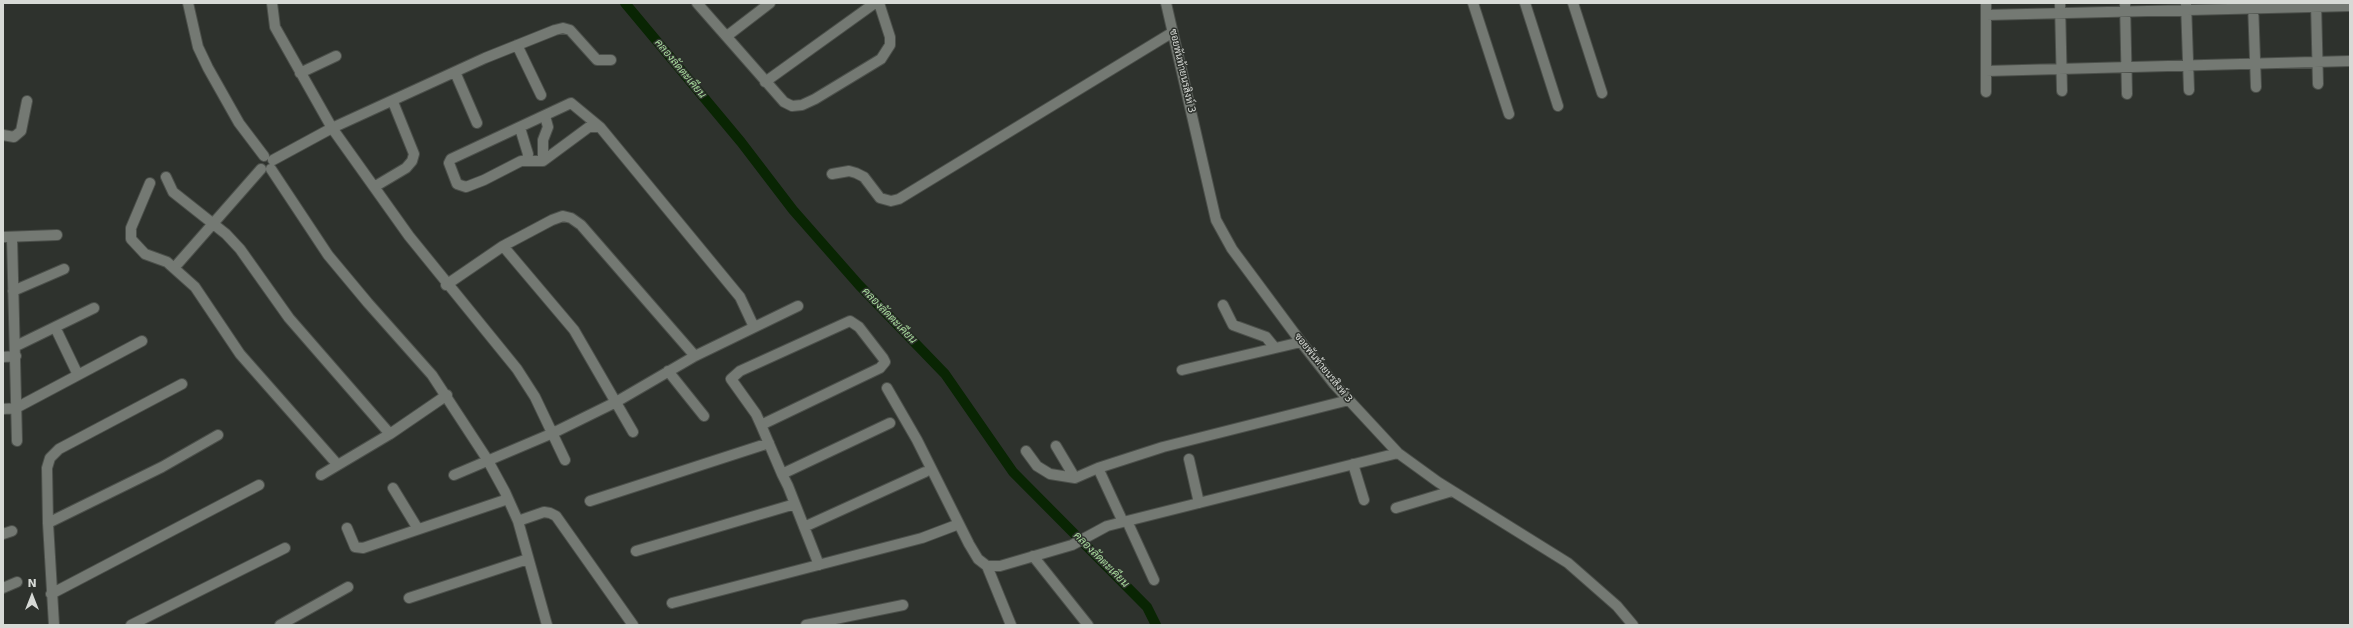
<!DOCTYPE html>
<meta charset="utf-8">
<style>
body{margin:0}
#map{position:relative;width:2353px;height:628px;overflow:hidden;background:#2e322d;font-family:"DejaVu Sans",sans-serif}
canvas{display:block}
.frame{position:absolute;inset:0;border:4px solid #d7dad6;pointer-events:none}
.north{position:absolute;left:12px;top:576px;width:40px;height:40px;-webkit-text-stroke:3px #2e322d;paint-order:stroke;rotate:0deg;font-size:11px;font-weight:700;line-height:16px;text-align:center;color:#d7dad6}
.north::after{content:'';display:block;margin:auto;width:14px;height:18px;background:#d7dad6;clip-path:polygon(50% 0,100% 100%,50% 72%,0 100%)}
</style>
<div id="map">
<canvas width="2353" height="628"></canvas>
<div class="frame"></div>
<div class="north">N</div>
</div>
<script>
const g = document.querySelector('canvas').getContext('2d');
g.lineJoin = 'round';
const shape = rows => new Path2D(rows.map(r => 'M' + r).join(''));
function strokePath(path, color, width, dash) { g.strokeStyle = color; g.lineWidth = width; g.lineCap = dash ? 'butt' : 'round'; g.setLineDash(dash || []); g.stroke(path); }
function write(font, color, halo, rows, align = 'center') {
  g.font = font + ' "DejaVu Sans",Sarabun,sans-serif'; g.lineWidth = 3; g.setLineDash([]); g.textBaseline = 'middle'; g.strokeStyle = halo; g.fillStyle = color; for (const [text, x, y, turn = 0] of rows) {
    g.save(); g.translate(x, y); g.rotate((+turn || 0) * Math.PI / 180); g.textAlign = isNaN(turn) ? turn : align; if (halo) g.strokeText(text, 0, 0); g.fillText(text, 0, 0); g.restore();
  }
}
strokePath(shape([
 [625,3,741,142,793,210,859,285,945,374,1013,472,1147,607,1156,625]
]), '#092503', 10);
const minor = shape([
 [188,3,198,47,208,68,239,123,264,156],
 [272,3,275,27,332,128,409,236,517,369,535,397,565,460],
 [697,3,784,102,792,106,802,105,815,99,881,59,890,45,890,37,879,3],
 [1166,3,1216,220,1232,249,1301,342,1334,384,1398,453,1438,482,1568,563,1617,606,1633,625],
 [1473,3,1509,114],
 [1525,3,1558,106],
 [1573,3,1602,93],
 [1986,3,1986,92],
 [2060,3,2062,91],
 [2125,3,2127,94],
 [2186,3,2189,90],
 [2253,3,2256,87],
 [2316,3,2318,84],
 [1986,15,2350,6],
 [727,36,770,3],
 [517,45,541,95],
 [1986,71,2350,61],
 [455,72,477,123],
 [300,73,336,56],
 [765,82,875,3],
 [600,127,571,103,451,159,449,163,457,184,466,187,484,180,521,161,543,161,589,127,600,127,740,297,754,327],
 [520,128,528,154,527,161],
 [3,135,14,137,21,131,27,101],
 [273,160,332,128,485,58,555,30,563,28,570,30,597,60,611,60],
 [543,161,543,140,548,127,545,116],
 [271,169,328,255,368,303,432,375,487,459,505,492,518,521,547,625],
 [832,174,849,171,856,173,864,177,880,198,891,201,899,199,1173,32],
 [166,177,173,192,226,234,240,249,289,318,390,434,447,395],
 [150,183,131,228,131,239,145,254,167,262,195,287,240,354,337,464],
 [374,187,406,168,412,161,414,154,393,102],
 [3,237,57,235],
 [12,237,17,441],
 [503,246,552,220,563,216,571,218,581,225,695,356],
 [174,268,261,169],
 [446,285,503,246,574,330,633,432],
 [13,291,64,269],
 [1223,305,1233,325,1266,337,1275,348],
 [55,327,78,375],
 [16,346,94,308],
 [3,357,16,356],
 [1182,370,1301,342],
 [668,371,704,416],
 [887,388,917,440,969,544,978,559,987,566,1000,566,1072,545,1107,526,1398,453],
 [3,409,16,408,142,341],
 [761,425,880,368,885,362,883,358,859,327,850,321,740,371,731,379,756,414,761,425,782,474,788,486,819,565],
 [1056,446,1075,478],
 [1026,451,1037,466,1050,474,1075,478,1098,468,1123,522],
 [1189,459,1199,503],
 [1353,464,1364,500],
 [1098,468,1163,447,1349,400],
 [782,474,890,423],
 [321,475,390,434],
 [454,475,553,433,616,402,695,356,798,306],
 [393,488,418,529],
 [590,501,769,443],
 [1396,508,1452,491],
 [518,521,544,512,550,513,556,516,633,625],
 [1127,521,1154,580],
 [48,523,162,467,218,435],
 [804,527,925,472],
 [347,528,355,547,363,548,508,499],
 [3,534,12,531],
 [636,551,795,504],
 [1033,556,1088,625],
 [987,566,1011,625],
 [3,588,17,582],
 [51,594,259,485],
 [409,598,528,559],
 [672,603,922,538,959,524],
 [54,625,48,523,47,468,50,458,59,449,182,384],
 [131,625,285,548],
 [280,625,348,587],
 [806,625,903,605]
]);
strokePath(minor, '#4c504b', 12);
strokePath(minor, '#747973', 10);
write('10px', '#d7dad6', '#2e322d', [
 ["ซอยพันท้ายนรสิงห์ 3",1182,71,77],
 ["ซอยพันท้ายนรสิงห์ 3",1323,368,51]
]);
write('italic 11px', '#a8da9d', '#2e322d', [
 ["คลองลัดตะเคียน",680,69,50],
 ["คลองลัดตะเคียน",889,316,46],
 ["คลองลัดตะเคียน",1101,560,45]
]);
</script>
